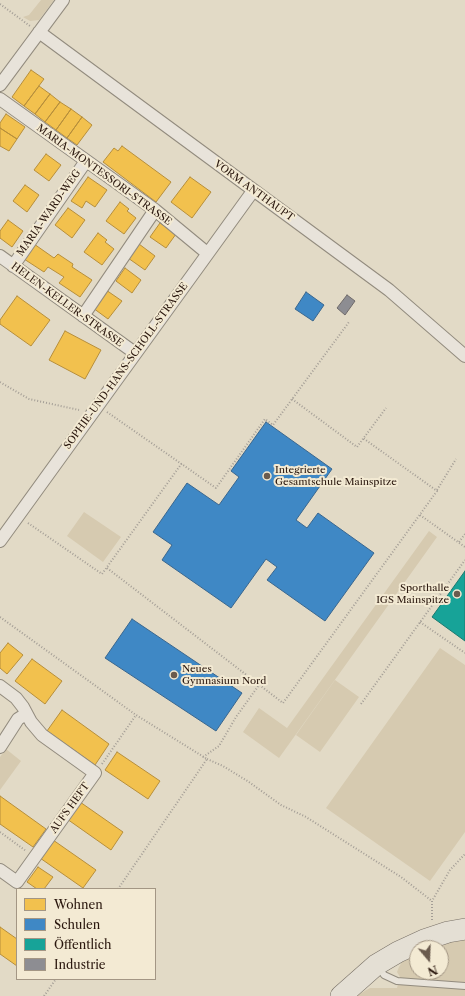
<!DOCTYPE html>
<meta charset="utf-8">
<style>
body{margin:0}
#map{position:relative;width:465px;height:996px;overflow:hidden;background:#e2dac6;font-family:"Libre Caslon Text",serif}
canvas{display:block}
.legend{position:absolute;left:16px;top:888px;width:140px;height:92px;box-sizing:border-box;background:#f3ead3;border:1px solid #a39684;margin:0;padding:5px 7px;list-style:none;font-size:12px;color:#2a170e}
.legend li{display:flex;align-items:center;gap:8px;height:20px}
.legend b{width:20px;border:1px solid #a39684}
.north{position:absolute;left:409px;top:940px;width:40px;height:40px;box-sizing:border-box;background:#f3ead3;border:1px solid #a39684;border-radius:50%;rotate:161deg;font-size:11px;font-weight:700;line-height:16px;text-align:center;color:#2a170e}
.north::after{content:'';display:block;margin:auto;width:14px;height:18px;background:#6a5b4e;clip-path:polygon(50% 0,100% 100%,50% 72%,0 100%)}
</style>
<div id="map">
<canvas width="465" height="996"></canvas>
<ul class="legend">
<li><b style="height:11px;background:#f2c14e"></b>Wohnen</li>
<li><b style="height:11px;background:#3f88c5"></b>Schulen</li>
<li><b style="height:11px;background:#17a398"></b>Öffentlich</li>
<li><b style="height:11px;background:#8d8d92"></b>Industrie</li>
</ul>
<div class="north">N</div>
</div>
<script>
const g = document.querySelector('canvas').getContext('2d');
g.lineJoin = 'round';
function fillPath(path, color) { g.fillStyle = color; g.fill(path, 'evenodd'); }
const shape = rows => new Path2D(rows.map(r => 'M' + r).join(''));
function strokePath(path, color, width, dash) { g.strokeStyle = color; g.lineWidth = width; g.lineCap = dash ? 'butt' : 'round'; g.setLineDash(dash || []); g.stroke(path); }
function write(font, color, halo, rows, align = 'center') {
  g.font = font + ' "Libre Caslon Text",serif'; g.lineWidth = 4; g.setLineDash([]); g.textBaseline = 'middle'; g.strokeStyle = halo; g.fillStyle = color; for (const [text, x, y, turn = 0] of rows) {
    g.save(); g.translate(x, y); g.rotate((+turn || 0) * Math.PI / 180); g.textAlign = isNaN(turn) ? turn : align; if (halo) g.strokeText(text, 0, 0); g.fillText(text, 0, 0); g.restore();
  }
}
fillPath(shape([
 [41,0,54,0,39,20,30,21,23,17,29,15],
 [84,512,121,537,103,562,67,536],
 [429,531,437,537,279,758,243,732,259,708,287,728],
 [440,648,465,665,465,832,430,881,326,808],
 [335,680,359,697,320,752,296,735],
 [6,749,21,761,0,790,0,757],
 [465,939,465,996,356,996,370,988,397,988,400,977,397,972,399,967,402,962,417,955,417,972,441,972,441,948,432,948,454,940]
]), '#d6cab0');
const homes = shape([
 [31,70,44,79,24,106,12,97,31,70],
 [39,86,50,94,35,114,24,106,39,86],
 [50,94,60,102,45,122,35,114,50,94],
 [60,102,71,109,56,130,45,122,60,102],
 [71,109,82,117,67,138,56,130,71,109],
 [6,114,25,127,17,139,0,128,0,123,6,114],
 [82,117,92,125,77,145,67,138,82,117],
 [0,128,17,139,9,151,0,146,0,128],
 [122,146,171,182,156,202,103,162,114,148,118,151,122,146],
 [46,154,61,165,49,181,34,170,46,154],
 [88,177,107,190,95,207,86,201,82,208,71,201,88,177],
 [190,177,211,192,192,218,171,202,190,177],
 [25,185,39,195,27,212,13,201,25,185],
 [120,202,129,209,127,211,136,218,124,234,106,221,120,202],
 [68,208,85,220,72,238,55,225,68,208],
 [8,220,23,231,12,247,0,238,0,231,8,220],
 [160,223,176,234,166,248,150,237,160,223],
 [98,233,107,240,105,242,114,249,102,265,84,252,98,233],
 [34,244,54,258,58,254,73,264,72,267,92,280,80,297,59,283,64,277,48,267,44,272,24,259,34,244],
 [139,244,155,256,145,270,128,258,139,244],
 [125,268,141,280,132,293,116,281,125,268],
 [106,290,122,301,108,319,93,308,106,290],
 [17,296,50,320,31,346,0,324,0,320,17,296],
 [65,331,101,350,85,379,49,360,65,331],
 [8,643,23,655,7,674,0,668,0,653,8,643],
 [32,659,62,681,45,704,15,681,32,659],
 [62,710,109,744,95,765,47,731,62,710],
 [117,752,160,781,148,799,105,770,117,752],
 [0,796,46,829,33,847,0,824,0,796],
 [80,802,123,832,111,850,67,819,80,802],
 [53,840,96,870,83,888,40,858,53,840],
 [38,867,53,877,44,889,37,889,27,882,38,867],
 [0,927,17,939,17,966,0,954,0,927]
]);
fillPath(homes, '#f2c14e');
strokePath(homes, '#b68e3b', 1);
const schools = shape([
 [306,292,324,305,313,321,295,309,306,292],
 [266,422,332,469,296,520,307,528,318,513,374,553,325,621,267,580,277,567,266,559,231,608,162,560,172,545,153,532,187,483,219,505,239,477,231,471,266,422],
 [132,619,242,693,216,731,105,658,132,619]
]);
fillPath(schools, '#3f88c5');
strokePath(schools, '#39668e', 1);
const public = shape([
 [465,571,465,641,432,617,465,571]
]);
fillPath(public, '#17a398');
strokePath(public, '#1d796f', 1);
const industry = shape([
 [347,295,355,301,345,315,337,308,347,295]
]);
fillPath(industry, '#8d8d92');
strokePath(industry, '#6f6a6a', 1);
const lane = shape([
 [379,968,384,975,397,981,465,986]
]);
const street = shape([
 [39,32,389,290,465,356],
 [0,85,63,0],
 [0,99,155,210,207,253],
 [0,256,135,353],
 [13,266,86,161],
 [83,316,155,210],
 [0,541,253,191],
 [0,686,16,698,23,707,31,722,42,735,95,773,17,882,0,870],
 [0,747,18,719,26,714]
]);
const highway = shape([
 [341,996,376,965,398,952,424,940,448,932,465,929]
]);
strokePath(lane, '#928b7e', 8);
strokePath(street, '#928b7e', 14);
strokePath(highway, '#787066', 22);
strokePath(shape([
 [0,4,30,26],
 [0,382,29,399,79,410],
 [292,399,357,447,386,408],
 [107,412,216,488,265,419,273,425,349,322],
 [437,490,456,459],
 [420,515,465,547],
 [28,523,102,574,182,463],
 [459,542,465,534],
 [107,568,283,703,437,491,363,438],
 [0,617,136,715,207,759,118,889],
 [420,622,465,653],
 [361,704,465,560],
 [203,757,219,746,236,717,259,685],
 [207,759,223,766,249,782,281,805,306,817,401,877,432,901],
 [102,764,136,715],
 [0,832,26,851],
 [432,920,432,901,450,870,465,854],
 [44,996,56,979]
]), '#a49e96', 2, [1, 2]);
strokePath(lane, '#e8e3da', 6);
strokePath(street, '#e8e3da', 12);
strokePath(highway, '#e4dfd4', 21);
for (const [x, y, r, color] of [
 [267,476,4,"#6a5b4e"],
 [457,594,4,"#6a5b4e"],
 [174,675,4,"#6a5b4e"]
]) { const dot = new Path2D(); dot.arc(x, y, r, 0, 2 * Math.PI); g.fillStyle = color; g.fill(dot); strokePath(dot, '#f3ead3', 1.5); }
write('10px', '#2a170e', '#f3ead3', [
 ["MARIA-MONTESSORI-STRASSE",104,175,36],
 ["VORM ANTHAUPT",254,191,36],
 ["MARIA-WARD-WEG",49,213,-55],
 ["HELEN-KELLER-STRASSE",67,305,36],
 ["SOPHIE-UND-HANS-SCHOLL-STRASSE",126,366,-54],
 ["AUFS HEFT",70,808,-54]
]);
write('10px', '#2a170e', '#f3ead3', [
 ["Integrierte",275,470],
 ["Gesamtschule Mainspitze",275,482],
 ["Sporthalle",449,588,"right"],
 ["IGS Mainspitze",449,600,"right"],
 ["Neues",182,669],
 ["Gymnasium Nord",182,681]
], 'left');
</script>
